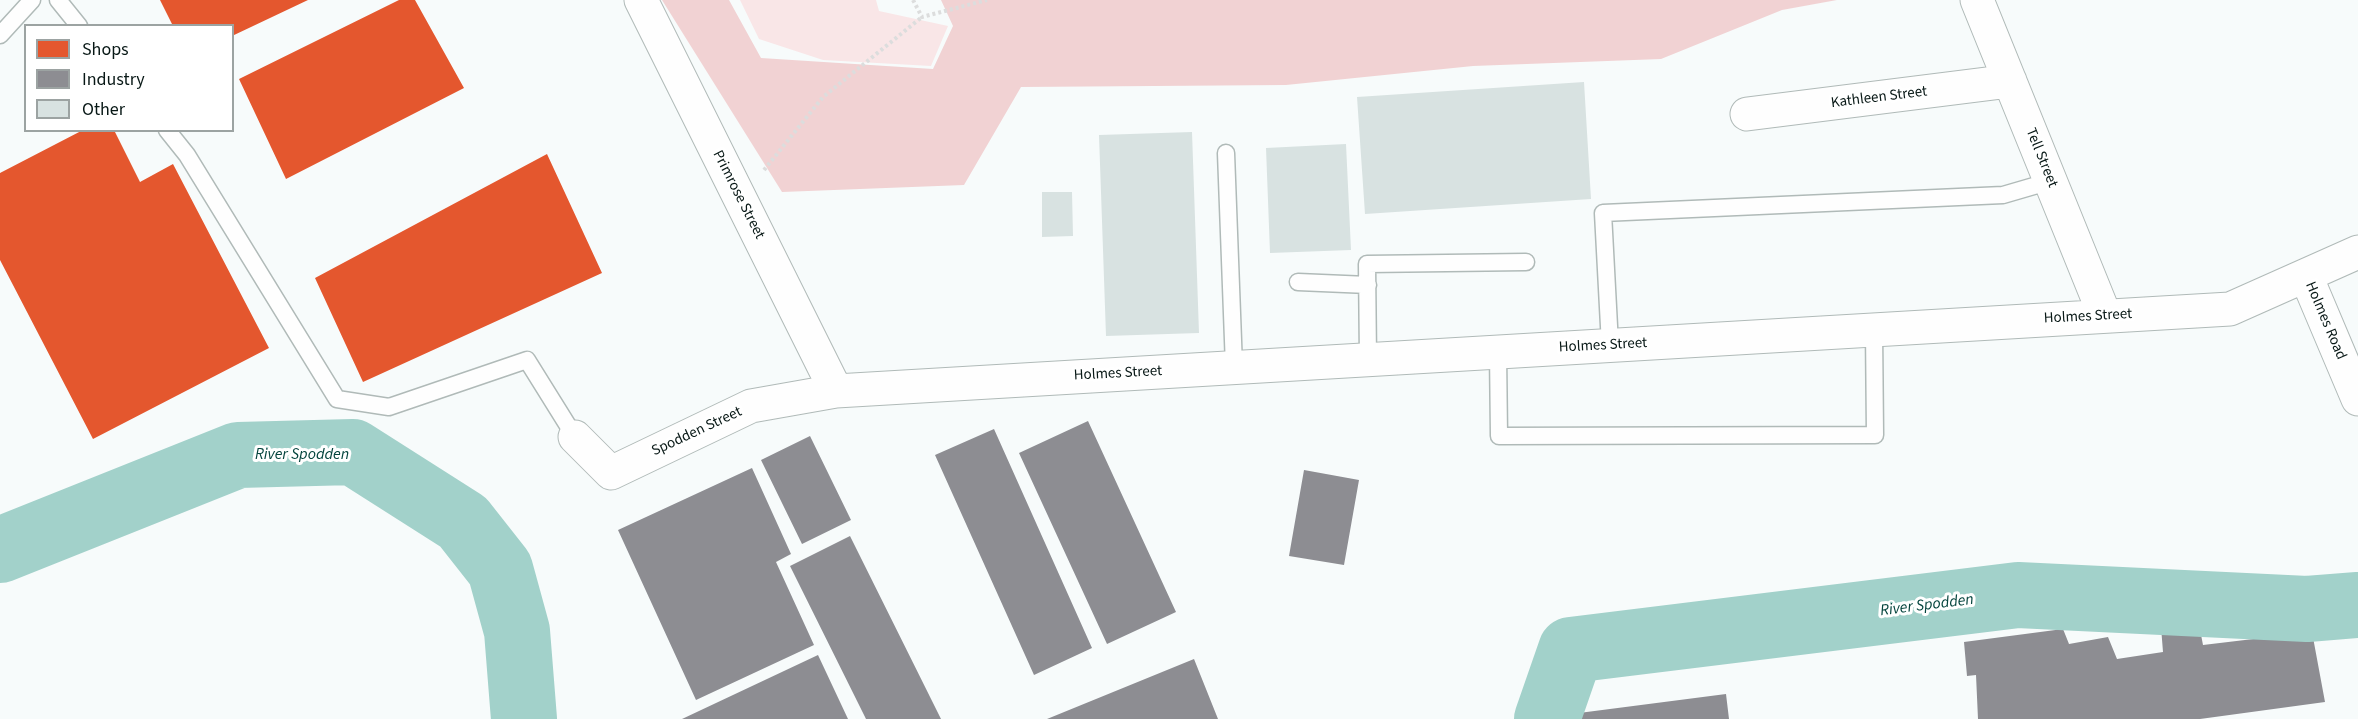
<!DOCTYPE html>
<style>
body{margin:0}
#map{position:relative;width:2358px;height:719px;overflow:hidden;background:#f7fbfb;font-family:"Source Sans 3",sans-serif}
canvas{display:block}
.legend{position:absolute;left:24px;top:24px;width:210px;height:108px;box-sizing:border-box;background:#fff;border:2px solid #9ca3a2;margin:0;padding:8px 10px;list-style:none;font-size:18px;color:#081816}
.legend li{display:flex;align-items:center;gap:12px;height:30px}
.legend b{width:30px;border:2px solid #9ca3a2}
</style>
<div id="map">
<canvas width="2358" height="719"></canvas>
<ul class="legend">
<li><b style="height:16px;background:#e4572e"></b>Shops</li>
<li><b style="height:16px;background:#8d8d92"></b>Industry</li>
<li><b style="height:16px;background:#d8e2e1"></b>Other</li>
</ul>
</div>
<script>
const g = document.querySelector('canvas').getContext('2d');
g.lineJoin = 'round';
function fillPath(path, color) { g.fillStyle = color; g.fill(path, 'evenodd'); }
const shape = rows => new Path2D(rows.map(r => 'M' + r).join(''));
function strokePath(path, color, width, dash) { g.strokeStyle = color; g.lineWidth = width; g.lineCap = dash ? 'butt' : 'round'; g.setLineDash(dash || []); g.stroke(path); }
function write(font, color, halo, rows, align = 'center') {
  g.font = font + ' "Source Sans 3",sans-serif'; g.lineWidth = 6; g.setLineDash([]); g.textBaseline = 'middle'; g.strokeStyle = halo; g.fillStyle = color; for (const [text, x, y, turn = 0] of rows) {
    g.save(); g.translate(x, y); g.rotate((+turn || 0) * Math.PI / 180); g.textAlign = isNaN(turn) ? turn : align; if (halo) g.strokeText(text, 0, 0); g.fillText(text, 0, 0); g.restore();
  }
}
fillPath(shape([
 [740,0,876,0,879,11,948,26,931,66,823,60,759,39]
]), '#f9e6e7');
fillPath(shape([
 [662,0,729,0,761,58,933,69,953,26,941,0,1837,0,1782,10,1661,59,1473,66,1286,85,1021,87,964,185,782,192]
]), '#f1d2d3');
fillPath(shape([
 [160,0,308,0,232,36,232,26,173,26],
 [399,0,415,0,464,88,286,179,239,79],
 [83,130,114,130,140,182,173,164,269,348,93,439,0,260,0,173],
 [547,154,602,273,363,382,315,278]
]), '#e4572e');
fillPath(shape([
 [1088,421,1176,612,1107,644,1019,453],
 [994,429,1092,648,1034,675,935,455],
 [810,436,851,520,802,544,761,460],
 [752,468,791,554,776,562,814,645,696,700,618,530],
 [1304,470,1359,480,1344,565,1289,556],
 [850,536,941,719,866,719,790,566],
 [2160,614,2197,614,2203,645,2312,632,2325,702,2200,719,1978,719,1976,675,1967,676,1964,642,2063,629,2069,644,2108,637,2117,659,2163,652],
 [818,655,848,719,682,719],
 [1194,659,1218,719,1047,719],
 [1726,694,1729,719,1580,719,1579,713]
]), '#8d8d92');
strokePath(shape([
 [0,550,238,455,353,452,463,522,500,569,517,631,524,719],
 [1547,719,1571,650,2018,595,2307,609,2358,605]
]), '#a2d1ca', 66);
fillPath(shape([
 [1584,82,1591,199,1365,214,1357,97],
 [1192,132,1199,333,1106,336,1099,135],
 [1346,144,1351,250,1270,253,1266,148],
 [1042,192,1072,192,1073,236,1042,237]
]), '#d8e2e1');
const lane = shape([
 [58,0,79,26],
 [0,35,32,0],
 [167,130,187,155,337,399,389,407,527,360,575,437],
 [1226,153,1234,367],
 [1298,282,1368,285],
 [1610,345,1603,213,2003,195,2051,181],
 [1498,352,1499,436,1875,435,1874,330],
 [1368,359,1367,264,1526,262]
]);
const street = shape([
 [641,0,836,391],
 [1977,0,2105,316],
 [1747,114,2010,81],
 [2306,276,2358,399],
 [575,437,611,473,751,406,836,391,2230,309,2358,252]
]);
strokePath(lane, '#b0bab8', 19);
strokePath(street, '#b0bab8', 35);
strokePath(shape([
 [913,0,922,17,987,0],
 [764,170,823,97,922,17]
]), '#dcdddd', 4, [3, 3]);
strokePath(lane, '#fefefe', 16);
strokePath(street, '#fefefe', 33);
write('15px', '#081816', '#fff', [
 ["Kathleen Street",1879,98,-7],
 ["Tell Street",2041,158,68],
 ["Primrose Street",738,195,63],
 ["Holmes Street",2088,317,-3],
 ["Holmes Road",2325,321,67],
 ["Holmes Street",1603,346,-3],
 ["Holmes Street",1118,374,-3],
 ["Spodden Street",697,432,-25]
]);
write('italic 16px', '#04443d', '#fff', [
 ["River Spodden",302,455],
 ["River Spodden",1927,606,-7]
]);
</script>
